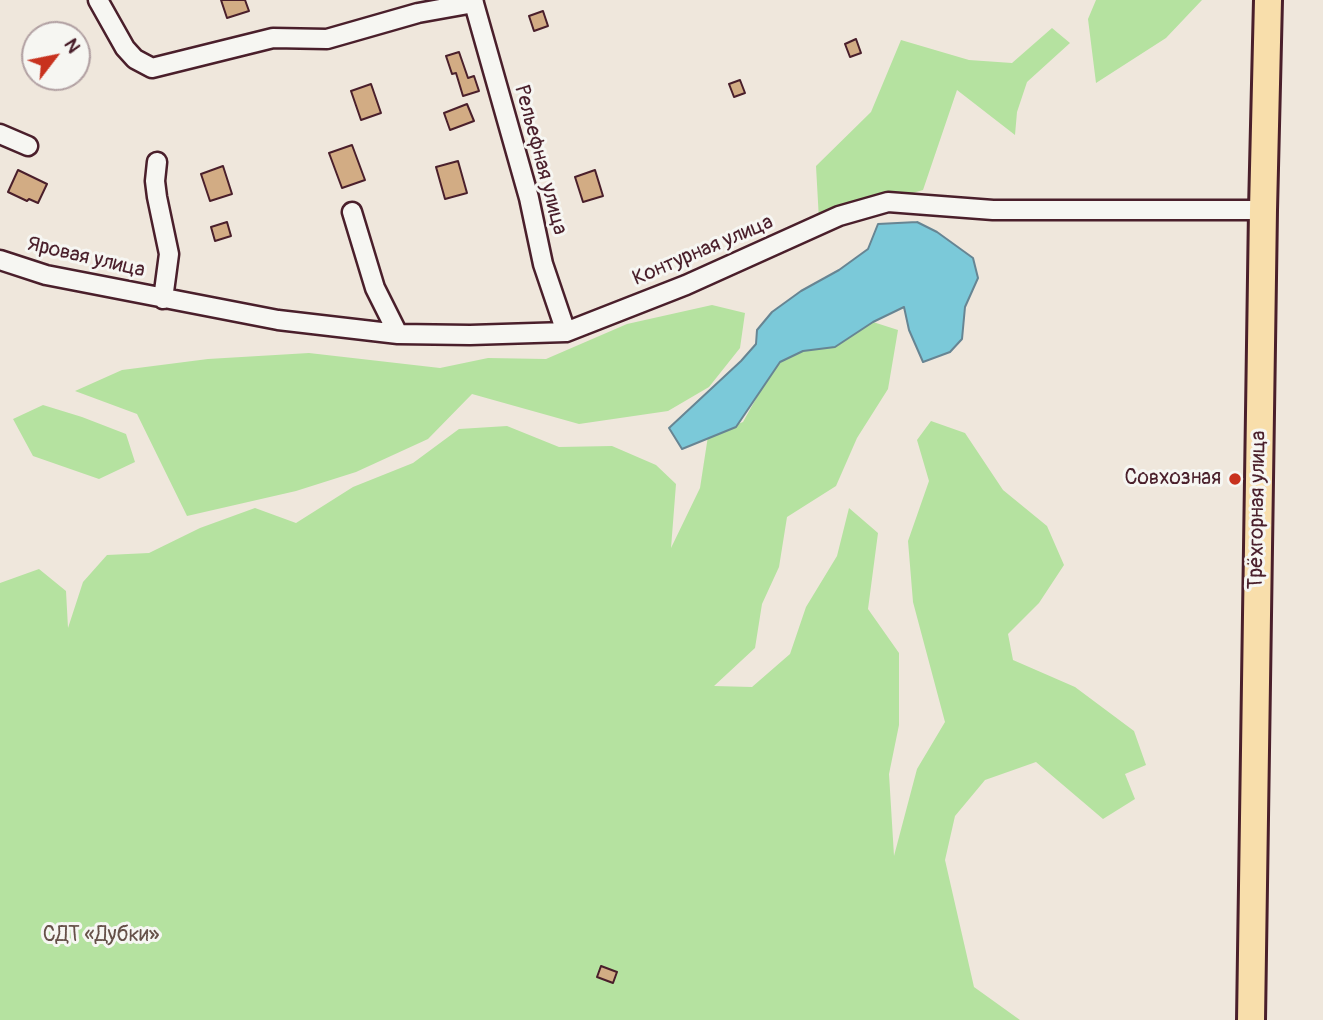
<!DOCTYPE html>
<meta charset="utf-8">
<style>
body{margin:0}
#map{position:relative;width:1323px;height:1020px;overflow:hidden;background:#efe7dc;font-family:Pangolin,sans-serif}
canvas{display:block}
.north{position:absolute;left:21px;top:21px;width:70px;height:70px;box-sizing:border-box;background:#f6f6f2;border:2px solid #b1a0a2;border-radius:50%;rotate:58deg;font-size:19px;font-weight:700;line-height:28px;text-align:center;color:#4a1f2b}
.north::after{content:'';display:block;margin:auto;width:24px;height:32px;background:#c8321e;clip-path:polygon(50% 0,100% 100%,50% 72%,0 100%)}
</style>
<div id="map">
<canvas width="1323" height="1020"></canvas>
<div class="north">N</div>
</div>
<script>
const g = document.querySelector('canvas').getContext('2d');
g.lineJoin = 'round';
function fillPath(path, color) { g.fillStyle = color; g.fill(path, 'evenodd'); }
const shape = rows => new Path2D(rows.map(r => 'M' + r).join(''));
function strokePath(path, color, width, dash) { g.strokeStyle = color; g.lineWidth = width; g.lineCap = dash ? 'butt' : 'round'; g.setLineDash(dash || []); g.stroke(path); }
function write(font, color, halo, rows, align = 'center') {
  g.font = font + ' Pangolin,sans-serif'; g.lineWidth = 6; g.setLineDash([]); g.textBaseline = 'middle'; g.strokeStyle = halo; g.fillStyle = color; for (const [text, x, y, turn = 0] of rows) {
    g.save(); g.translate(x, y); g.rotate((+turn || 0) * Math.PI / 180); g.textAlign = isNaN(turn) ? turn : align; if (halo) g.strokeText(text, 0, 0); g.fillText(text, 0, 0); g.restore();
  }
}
fillPath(shape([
 [1096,0,1202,0,1166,38,1096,83,1088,19],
 [1052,28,1070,43,1027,82,1017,112,1015,135,957,90,923,190,819,220,816,166,871,112,901,40,969,60,1012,63],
 [712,305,745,313,740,348,709,387,668,411,579,424,472,394,428,439,356,472,296,491,187,516,137,414,75,391,122,370,208,359,309,353,440,368,488,358,546,359,627,324],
 [873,322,898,330,888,389,857,438,836,486,787,517,779,567,762,604,755,648,714,686,752,687,790,654,806,607,837,556,849,508,878,533,868,609,899,653,899,725,889,774,894,856,917,769,945,722,913,602,908,541,929,481,917,440,931,421,965,433,1003,490,1047,526,1064,565,1039,603,1008,634,1013,660,1075,687,1134,731,1146,765,1125,774,1135,799,1103,819,1036,762,985,780,955,816,945,860,974,987,1020,1020,0,1020,0,583,39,569,66,591,68,628,83,582,107,555,149,553,200,528,255,508,296,523,353,487,413,463,459,429,507,426,559,447,612,446,656,465,676,484,671,548,700,488,708,436,743,422,781,354,835,347],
 [43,405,82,417,126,434,135,462,99,479,33,456,13,419]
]), '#b5e2a0');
const water = shape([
 [917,222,937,232,973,258,978,278,965,307,962,339,950,352,923,362,909,330,904,307,873,322,835,347,803,351,780,362,736,427,682,449,669,428,741,361,756,344,757,330,772,312,801,291,839,270,868,249,878,224,917,222]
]);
fillPath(water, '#7bc9d9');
strokePath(water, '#678593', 2);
const building = shape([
 [221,0,245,0,249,11,227,18,221,0],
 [543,11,548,26,534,31,529,16,543,11],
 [856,39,861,53,850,57,845,44,856,39],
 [459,52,468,78,474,76,479,91,463,96,456,73,452,74,446,56,459,52],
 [740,80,745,93,734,97,729,84,740,80],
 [371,84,381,113,361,120,351,91,371,84],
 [467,104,474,121,450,130,444,113,467,104],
 [352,145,365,180,342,188,329,153,352,145],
 [458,161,467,193,445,199,436,167,458,161],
 [223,166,232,194,210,201,201,174,223,166],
 [18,170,47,184,38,203,29,199,27,201,8,192,18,170],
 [595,170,603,196,583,202,575,177,595,170],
 [227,222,231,236,215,241,211,227,227,222],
 [601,966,617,972,613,983,597,977,601,966]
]);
fillPath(building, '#d2ac84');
strokePath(building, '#4a1f2b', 2);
const minor = shape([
 [98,0,125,48,135,59,152,68,273,38,327,39,418,13,474,3],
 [473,0,529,198,543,264,566,332],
 [0,134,28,146],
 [157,162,155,181,157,197,169,254,163,299],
 [352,212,375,288,398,334],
 [0,260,46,275,278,320,398,334,470,335,566,332,686,285,839,216,888,202,993,210,1263,210]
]);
const highway = shape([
 [1251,1020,1263,210,1268,0]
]);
strokePath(minor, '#4a1f2b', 23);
strokePath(highway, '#4a1f2b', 32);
strokePath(minor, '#f6f6f2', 18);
strokePath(highway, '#f8deab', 26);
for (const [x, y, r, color] of [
 [1235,479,7,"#c8321e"]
]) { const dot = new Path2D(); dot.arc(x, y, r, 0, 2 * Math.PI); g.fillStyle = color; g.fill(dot); strokePath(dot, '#f6f6f2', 2.5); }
write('21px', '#4a1f2b', '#f6f6f2', [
 ["Рельефная улица",540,160,75],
 ["Контурная улица",703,251,-23],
 ["Яровая улица",86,258,13],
 ["Трёхгорная улица",1258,510,-89]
]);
write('21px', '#4a1f2b', '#f6f6f2', [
 ["Совхозная",1221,479]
], 'right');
write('21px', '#655048', '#f6f6f2', [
 ["СДТ «Дубки»",101,936]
]);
</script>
